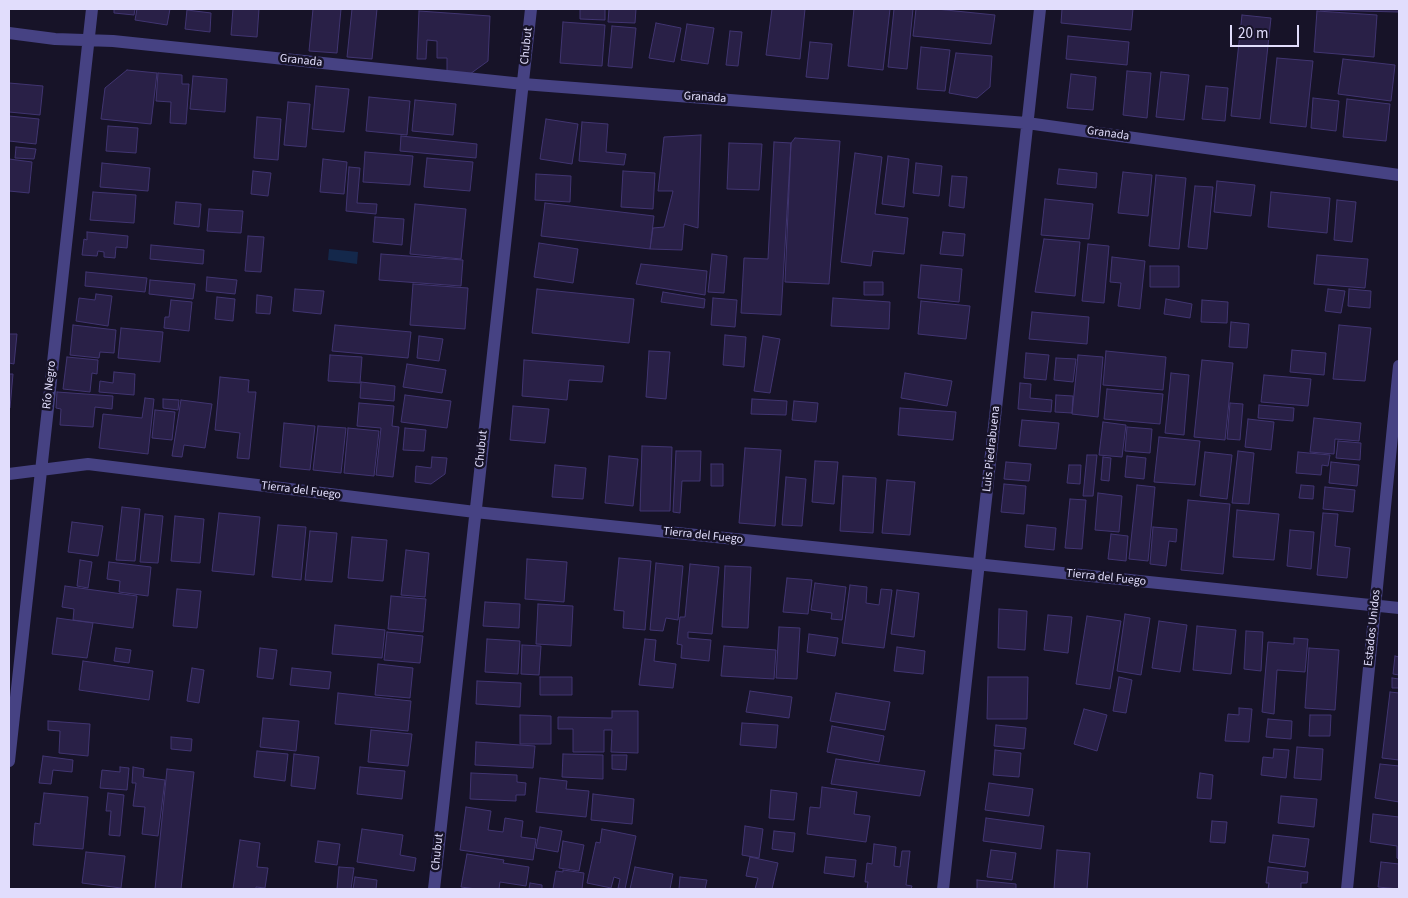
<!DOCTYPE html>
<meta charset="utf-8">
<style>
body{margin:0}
#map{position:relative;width:1408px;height:898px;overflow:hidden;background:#171328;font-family:"Source Sans 3",sans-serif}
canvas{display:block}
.frame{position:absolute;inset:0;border:10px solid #e1ddfc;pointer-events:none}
.scale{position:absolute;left:1230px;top:25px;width:69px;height:22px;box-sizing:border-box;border:2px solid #e1ddfc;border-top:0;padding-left:6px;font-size:15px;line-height:18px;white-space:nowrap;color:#e1ddfc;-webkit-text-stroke:4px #171328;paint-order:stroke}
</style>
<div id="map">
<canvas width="1408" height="898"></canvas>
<div class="frame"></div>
<div class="scale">20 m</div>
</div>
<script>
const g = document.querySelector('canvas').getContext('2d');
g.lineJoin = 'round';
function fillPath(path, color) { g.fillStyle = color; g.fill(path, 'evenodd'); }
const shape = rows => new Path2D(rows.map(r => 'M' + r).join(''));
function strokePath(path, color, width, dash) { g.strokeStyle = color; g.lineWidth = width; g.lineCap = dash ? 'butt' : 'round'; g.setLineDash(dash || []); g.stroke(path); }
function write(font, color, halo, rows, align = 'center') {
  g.font = font + ' "Source Sans 3",sans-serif'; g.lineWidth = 5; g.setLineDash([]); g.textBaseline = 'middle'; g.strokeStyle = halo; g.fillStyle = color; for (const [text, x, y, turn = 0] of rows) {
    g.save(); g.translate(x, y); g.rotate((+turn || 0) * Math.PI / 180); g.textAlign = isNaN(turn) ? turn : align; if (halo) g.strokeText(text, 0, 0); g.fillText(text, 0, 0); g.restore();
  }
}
fillPath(shape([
 [329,249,358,252,357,264,328,260]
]), '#14284b');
const building = shape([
 [114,9,135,9,134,15,114,13,114,9],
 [137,9,170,9,167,25,135,20,137,9],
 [233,9,259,9,257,37,231,35,233,9],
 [313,9,341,9,337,53,309,51,313,9],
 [352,9,377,9,372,59,347,57,352,9],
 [580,9,605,9,605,20,580,19,580,9],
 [609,9,636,9,635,23,608,22,609,9],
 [772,9,805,9,800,59,766,55,772,9],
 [854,9,890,9,883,70,848,66,854,9],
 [894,9,913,9,907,69,888,67,894,9],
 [916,9,936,9,995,15,991,44,913,36,916,9],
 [1062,9,1133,9,1131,30,1061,23,1062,9],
 [1320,9,1399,9,1399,12,1320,10,1320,9],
 [187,10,211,13,210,32,185,29,187,10],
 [419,11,490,16,488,61,470,74,447,71,447,58,437,58,437,41,427,40,426,59,417,59,419,11],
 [1317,11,1377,15,1374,57,1314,52,1317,11],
 [1242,15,1271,18,1260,119,1231,116,1242,15],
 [563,22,605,25,602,66,560,63,563,22],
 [656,23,681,28,674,62,649,58,656,23],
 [687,24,714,28,708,64,681,60,687,24],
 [612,26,636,28,632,68,608,66,612,26],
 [730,31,742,32,738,66,726,65,730,31],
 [1068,36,1129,42,1127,65,1066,59,1068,36],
 [810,42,832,44,828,79,806,77,810,42],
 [921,47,950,50,945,91,917,89,921,47],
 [956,53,992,56,990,87,977,98,949,93,956,53],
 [1277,58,1313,61,1306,127,1270,123,1277,58],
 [1343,59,1395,65,1391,101,1338,94,1343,59],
 [127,70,157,73,151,124,101,119,105,88,127,70],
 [1127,71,1151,73,1147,118,1123,115,1127,71],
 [1161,72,1189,75,1184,120,1156,117,1161,72],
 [158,73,182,75,182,84,189,84,186,124,170,123,171,102,156,101,158,73],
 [1071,74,1096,77,1093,110,1067,108,1071,74],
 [193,76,227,79,225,112,190,109,193,76],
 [9,83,43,86,40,115,9,112,9,83],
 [316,86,349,89,344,132,312,129,316,86],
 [1206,86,1228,88,1225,121,1202,119,1206,86],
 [369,97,410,101,407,135,366,131,369,97],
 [1313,98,1339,101,1336,131,1311,128,1313,98],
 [1347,99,1390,104,1386,141,1343,137,1347,99],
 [415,100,456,104,453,135,412,131,415,100],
 [288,102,310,104,306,147,284,145,288,102],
 [9,116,39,119,36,144,9,141,9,116],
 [257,117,281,119,278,160,254,158,257,117],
 [546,119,578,124,572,164,540,159,546,119],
 [582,122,608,124,606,152,626,154,624,165,579,161,582,122],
 [108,126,138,128,136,153,106,151,108,126],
 [701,135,698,228,684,224,682,250,650,249,653,228,664,227,673,191,658,191,664,137,701,135],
 [401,136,477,144,476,158,400,151,401,136],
 [795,138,840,141,829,284,785,282,791,143,795,138],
 [774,142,791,143,781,315,741,313,744,258,768,259,774,142],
 [729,143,762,144,759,190,727,189,729,143],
 [16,147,36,149,34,159,15,158,16,147],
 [365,152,413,156,410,185,363,182,365,152],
 [855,153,882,157,875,214,908,218,904,254,873,251,871,266,841,262,855,153],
 [888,156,909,159,904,207,882,204,888,156],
 [427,158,473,162,470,191,424,187,427,158],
 [9,159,32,162,29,193,9,191,9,159],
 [323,159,347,162,344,194,320,192,323,159],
 [102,163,150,168,148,191,100,187,102,163],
 [916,163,942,166,939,196,913,193,916,163],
 [349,167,360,168,357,203,377,204,376,214,346,211,349,167],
 [1059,169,1097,173,1096,188,1057,184,1059,169],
 [253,171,271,173,268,196,251,194,253,171],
 [623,171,655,173,653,209,621,207,623,171],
 [1123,172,1152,175,1148,216,1118,213,1123,172],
 [536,174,571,176,570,202,535,200,536,174],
 [1156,175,1186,178,1179,249,1149,246,1156,175],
 [952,176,967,177,964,208,949,206,952,176],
 [1217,181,1255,185,1251,216,1214,212,1217,181],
 [1195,186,1213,187,1207,249,1188,247,1195,186],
 [93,192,136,195,134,223,90,220,93,192],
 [1271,192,1330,198,1327,233,1268,227,1271,192],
 [1045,199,1093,204,1089,239,1041,235,1045,199],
 [1337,200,1356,202,1352,242,1334,240,1337,200],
 [176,202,201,204,199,227,174,224,176,202],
 [545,203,654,216,650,249,541,236,545,203],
 [415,204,466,209,461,259,410,254,415,204],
 [209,209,243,211,241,233,207,231,209,209],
 [375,217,404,219,402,245,373,242,375,217],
 [87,232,128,236,127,248,116,247,115,258,104,257,104,252,98,251,97,256,82,255,84,239,87,240,87,232],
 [943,232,965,234,963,256,940,254,943,232],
 [248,236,264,237,261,272,245,271,248,236],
 [1044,239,1080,242,1075,296,1035,292,1044,239],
 [539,243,578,249,573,283,534,277,539,243],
 [1088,244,1109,246,1104,303,1082,301,1088,244],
 [151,245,204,250,203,264,150,259,151,245],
 [381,254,463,260,461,286,379,280,381,254],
 [712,254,727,256,724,293,708,292,712,254],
 [1317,255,1368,259,1365,288,1314,284,1317,255],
 [1112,257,1145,261,1140,309,1118,306,1121,283,1110,282,1112,257],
 [641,264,707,271,705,295,636,284,641,264],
 [921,265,962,269,959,302,918,298,921,265],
 [1150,266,1179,266,1179,287,1150,287,1150,266],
 [86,272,147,278,145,292,85,286,86,272],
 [207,277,237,280,235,294,206,291,207,277],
 [150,280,195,284,193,299,149,294,150,280],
 [864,282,883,282,883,295,864,295,864,282],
 [413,284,468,288,465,329,410,325,413,284],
 [295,289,324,291,321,314,293,311,295,289],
 [537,289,634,299,629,343,532,333,537,289],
 [1328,289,1345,291,1341,313,1325,311,1328,289],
 [1349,289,1371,291,1370,308,1348,306,1349,289],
 [663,292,705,299,704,308,661,302,663,292],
 [96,294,112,296,108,326,76,321,79,298,95,300,96,294],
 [257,295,272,297,270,314,256,313,257,295],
 [217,297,235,299,233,321,215,319,217,297],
 [713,298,737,300,735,327,711,325,713,298],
 [833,298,890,302,889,329,831,326,833,298],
 [1166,299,1192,304,1190,318,1164,314,1166,299],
 [171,300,192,302,189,331,164,328,165,317,169,317,171,300],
 [1202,300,1228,302,1227,323,1201,322,1202,300],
 [921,301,970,306,966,339,918,334,921,301],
 [1032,312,1089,317,1087,344,1029,339,1032,312],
 [1231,322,1249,324,1247,348,1229,347,1231,322],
 [73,325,116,330,114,353,100,352,99,358,70,355,73,325],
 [335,325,411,332,408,358,332,351,335,325],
 [1339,325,1371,328,1365,381,1333,379,1339,325],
 [121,328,163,332,160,362,118,358,121,328],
 [9,334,17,334,14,364,9,363,9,334],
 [725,335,746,337,744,367,723,365,725,335],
 [419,336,443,339,439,361,417,358,419,336],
 [763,336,780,339,770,393,754,391,763,336],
 [1292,350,1326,353,1324,375,1290,372,1292,350],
 [649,351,670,352,666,399,646,397,649,351],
 [1106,351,1166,357,1163,390,1103,385,1106,351],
 [1026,353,1049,355,1046,380,1024,378,1026,353],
 [330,355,362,357,360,383,328,381,330,355],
 [1078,355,1103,357,1098,417,1072,414,1078,355],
 [67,357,98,360,97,374,92,373,90,392,63,389,67,357],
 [1056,358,1076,359,1073,382,1054,380,1056,358],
 [524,360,604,366,602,382,569,380,567,400,522,396,524,360],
 [1202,360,1233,363,1225,440,1194,437,1202,360],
 [407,364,446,370,442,393,403,387,407,364],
 [114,372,135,374,134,395,99,392,100,381,113,383,114,372],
 [905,373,952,381,947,406,901,398,905,373],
 [1171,373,1189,375,1184,435,1165,433,1171,373],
 [9,374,13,374,10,408,9,408,9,374],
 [1264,375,1311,379,1308,406,1261,402,1264,375],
 [220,377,249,380,248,392,256,392,249,459,237,458,240,433,215,430,220,377],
 [361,382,395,386,394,401,360,398,361,382],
 [1020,383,1031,384,1030,398,1052,400,1051,412,1018,409,1020,383],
 [1107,389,1163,394,1160,424,1104,419,1107,389],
 [57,392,113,396,112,409,95,407,93,427,60,425,61,409,56,408,57,392],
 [405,395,451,401,447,428,401,422,405,395],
 [1056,395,1073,396,1072,413,1055,412,1056,395],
 [145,398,154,399,148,454,99,448,103,414,142,418,145,398],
 [163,399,179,400,178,410,163,408,163,399],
 [752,399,787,401,786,415,751,414,752,399],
 [181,400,212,404,205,448,184,445,182,457,172,456,181,400],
 [794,401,818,403,816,422,792,420,794,401],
 [359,403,394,406,392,426,399,427,393,477,376,475,381,428,357,426,359,403],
 [1230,403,1243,404,1240,440,1227,439,1230,403],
 [1259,405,1294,408,1293,421,1258,418,1259,405],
 [513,406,549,409,545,443,510,440,513,406],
 [900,408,956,412,953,440,898,435,900,408],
 [155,410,175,412,172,440,152,438,155,410],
 [1314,418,1361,423,1359,441,1335,439,1334,454,1310,452,1314,418],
 [1248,419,1274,422,1271,450,1245,447,1248,419],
 [1022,420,1059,423,1056,449,1019,446,1022,420],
 [1103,422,1126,425,1122,457,1099,455,1103,422],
 [284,423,315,426,310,470,280,467,284,423],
 [318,426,346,428,341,473,313,470,318,426],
 [1127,427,1152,429,1150,453,1125,451,1127,427],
 [348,428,379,431,374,476,344,473,348,428],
 [405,428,426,430,424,451,403,450,405,428],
 [1159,437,1200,441,1195,485,1154,482,1159,437],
 [1338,441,1361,443,1360,460,1336,458,1338,441],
 [642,446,672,447,670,511,640,511,642,446],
 [745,448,781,450,775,526,739,523,745,448],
 [676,451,701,451,700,481,682,481,680,513,673,512,676,451],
 [1238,451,1254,453,1249,504,1232,503,1238,451],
 [1205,452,1232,455,1227,499,1200,496,1205,452],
 [1298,452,1330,455,1328,466,1322,465,1321,475,1296,473,1298,452],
 [1087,455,1097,455,1093,496,1083,496,1087,455],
 [609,456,638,459,633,506,605,503,609,456],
 [1127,456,1146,458,1144,479,1125,477,1127,456],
 [432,457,447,458,445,474,431,484,415,482,416,466,431,468,432,457],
 [1103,457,1111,458,1109,481,1101,480,1103,457],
 [815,461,838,462,834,504,812,502,815,461],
 [1006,462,1031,464,1029,481,1004,479,1006,462],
 [1331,462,1359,465,1357,486,1329,483,1331,462],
 [711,464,723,464,723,486,711,486,711,464],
 [555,465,586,468,583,499,552,497,555,465],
 [1069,465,1081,465,1080,484,1067,483,1069,465],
 [843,476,876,478,873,533,840,531,843,476],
 [786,477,806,479,802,526,782,525,786,477],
 [887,480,915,482,910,535,882,533,887,480],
 [1004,484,1026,486,1024,514,1001,512,1004,484],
 [1137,485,1155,487,1148,561,1129,559,1137,485],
 [1301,485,1314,486,1313,499,1299,498,1301,485],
 [1325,487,1355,490,1353,512,1323,509,1325,487],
 [1098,493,1122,496,1119,532,1095,530,1098,493],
 [1070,499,1086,500,1082,549,1065,548,1070,499],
 [1188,500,1230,504,1223,574,1181,570,1188,500],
 [122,507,140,509,135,561,116,560,122,507],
 [1237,510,1279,514,1274,560,1233,557,1237,510],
 [219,513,260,517,254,575,212,571,219,513],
 [1323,513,1338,514,1335,546,1350,548,1347,578,1317,575,1323,513],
 [145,514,163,516,158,563,140,562,145,514],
 [175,516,204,519,200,563,171,561,175,516],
 [72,522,103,526,98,556,68,552,72,522],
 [278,525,306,527,301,580,272,577,278,525],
 [1027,525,1056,528,1054,550,1025,547,1027,525],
 [1153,527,1177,529,1176,542,1169,541,1166,566,1150,564,1153,527],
 [1290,530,1314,532,1311,569,1287,566,1290,530],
 [310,531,337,533,332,582,305,580,310,531],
 [1111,534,1128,536,1126,561,1108,559,1111,534],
 [352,537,387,540,383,581,348,578,352,537],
 [406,550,429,553,425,597,401,595,406,550],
 [619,558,651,561,645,630,623,628,624,611,614,610,619,558],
 [527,559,567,562,564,602,525,599,527,559],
 [80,560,92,562,88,588,77,586,80,560],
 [109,562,151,567,148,596,119,592,120,581,107,579,109,562],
 [656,563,683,566,678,620,666,618,663,631,650,630,656,563],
 [690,564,719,567,712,634,688,632,688,638,711,640,709,661,681,658,682,645,677,644,680,617,685,617,690,564],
 [725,566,751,567,748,628,722,627,725,566],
 [787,578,812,580,808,614,783,612,787,578],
 [815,583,846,587,842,620,831,619,832,613,811,610,815,583],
 [850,585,867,587,866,603,879,605,881,589,892,590,884,648,842,643,850,585],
 [65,586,137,596,133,628,73,620,74,609,62,607,65,586],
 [177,589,201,591,197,628,173,626,177,589],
 [897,590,919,593,914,637,891,634,897,590],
 [391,596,426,599,423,632,388,629,391,596],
 [485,602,520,604,519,628,483,626,485,602],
 [538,604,573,606,571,646,536,644,538,604],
 [999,609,1027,611,1025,650,998,648,999,609],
 [1125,614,1150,618,1141,675,1117,671,1125,614],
 [1048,615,1072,617,1068,653,1044,650,1048,615],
 [1087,616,1121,621,1110,689,1076,684,1087,616],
 [57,618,93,623,87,658,52,654,57,618],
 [1159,621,1187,625,1180,672,1152,668,1159,621],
 [335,625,385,630,382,658,332,654,335,625],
 [1197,626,1236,630,1231,674,1193,670,1197,626],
 [779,627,800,628,797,679,776,678,779,627],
 [1246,631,1263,632,1261,671,1244,669,1246,631],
 [387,632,423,636,420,663,384,660,387,632],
 [809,634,838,638,835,656,807,652,809,634],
 [1294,638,1308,639,1305,672,1277,670,1274,714,1262,712,1268,642,1294,644,1294,638],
 [487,639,520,641,518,674,485,672,487,639],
 [645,639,656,640,654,661,676,664,673,688,639,685,645,639],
 [522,645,541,646,539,675,521,674,522,645],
 [724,646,776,650,774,679,721,676,724,646],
 [897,647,925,651,923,674,894,671,897,647],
 [116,648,131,650,129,663,114,661,116,648],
 [260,648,277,650,273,679,257,677,260,648],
 [1309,648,1339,650,1335,710,1305,708,1309,648],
 [1395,656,1399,657,1399,675,1393,674,1395,656],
 [83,661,153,671,149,700,79,690,83,661],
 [378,664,413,668,410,698,375,695,378,664],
 [192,668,204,670,199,703,187,701,192,668],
 [292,668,331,672,329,689,290,685,292,668],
 [540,677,572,677,572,695,540,695,540,677],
 [988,677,1028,677,1027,719,987,719,988,677],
 [1119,677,1132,680,1126,713,1113,711,1119,677],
 [1392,678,1399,679,1399,688,1392,688,1392,678],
 [477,681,521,683,520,707,476,704,477,681],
 [750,691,792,697,789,718,746,712,750,691],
 [1390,692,1399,693,1399,760,1382,758,1390,692],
 [338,693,411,701,408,731,335,724,338,693],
 [836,693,890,702,885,730,830,721,836,693],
 [1239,708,1252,709,1249,742,1225,741,1228,714,1239,715,1239,708],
 [1084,709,1107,715,1097,751,1074,744,1084,709],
 [612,711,638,711,638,753,611,752,612,730,604,730,604,752,573,752,573,729,558,729,558,717,612,718,612,711],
 [520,715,551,716,551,744,520,744,520,715],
 [1310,715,1331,715,1330,736,1309,736,1310,715],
 [263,718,299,721,296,751,260,747,263,718],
 [1268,719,1292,721,1291,739,1266,737,1268,719],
 [48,721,90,724,88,756,59,753,60,731,48,730,48,721],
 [742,723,778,725,776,748,740,745,742,723],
 [996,725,1026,728,1024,749,994,746,996,725],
 [832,726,884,736,879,762,827,752,832,726],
 [371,730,412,734,408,766,368,762,371,730],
 [171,737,192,739,191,751,171,749,171,737],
 [476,742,535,746,533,768,475,765,476,742],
 [1297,747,1323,749,1321,780,1294,778,1297,747],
 [1274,749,1289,750,1286,778,1261,775,1263,757,1273,758,1274,749],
 [995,750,1021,753,1019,777,993,775,995,750],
 [257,751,288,754,285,781,254,777,257,751],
 [294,754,319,757,315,789,291,786,294,754],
 [563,754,603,755,603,779,562,777,563,754],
 [612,755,627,755,626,770,612,769,612,755],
 [43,756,73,760,72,772,53,770,51,784,39,783,43,756],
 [836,759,925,771,920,796,831,784,836,759],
 [1380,764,1399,766,1399,802,1375,798,1380,764],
 [120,767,129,768,127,790,100,788,102,770,120,772,120,767],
 [133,767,144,769,143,777,165,780,158,836,142,834,145,807,133,806,136,783,132,783,133,767],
 [360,767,405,771,402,799,357,794,360,767],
 [167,769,194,772,181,889,155,889,167,769],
 [471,773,517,775,517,782,526,783,525,795,516,795,516,801,470,799,471,773],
 [1200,773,1213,775,1211,799,1197,798,1200,773],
 [540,778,567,781,566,789,589,791,586,817,536,812,540,778],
 [989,783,1033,789,1029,816,985,810,989,783],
 [822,787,857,792,854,814,870,816,866,842,807,834,810,807,820,808,822,787],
 [771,790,797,793,794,820,769,818,771,790],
 [44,793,88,797,83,849,33,845,35,823,40,824,44,793],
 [108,793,124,795,120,836,109,835,111,811,106,811,108,793],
 [593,794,634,799,632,824,591,820,593,794],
 [1281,796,1317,799,1314,827,1278,823,1281,796],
 [466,807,491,811,488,830,503,832,505,818,523,821,521,837,536,839,533,860,460,850,466,807],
 [1373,814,1399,817,1399,859,1397,858,1397,846,1370,842,1373,814],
 [986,818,1044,826,1041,849,983,841,986,818],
 [1212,821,1227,822,1225,843,1210,842,1212,821],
 [745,826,763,829,759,858,742,855,745,826],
 [540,827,562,831,558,852,536,848,540,827],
 [362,829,403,835,400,855,416,858,414,871,357,862,362,829],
 [602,829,636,836,625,889,618,888,620,879,614,877,611,888,587,883,596,842,600,843,602,829],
 [774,831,795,833,793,852,772,849,774,831],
 [1273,835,1309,839,1305,867,1269,862,1273,835],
 [240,840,260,843,257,867,268,868,265,888,256,887,256,889,233,889,240,840],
 [318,841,340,844,337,865,315,862,318,841],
 [563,841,584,845,579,871,559,868,563,841],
 [874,844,896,847,894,866,900,867,902,851,910,851,906,885,912,886,911,889,867,889,868,882,865,882,867,863,872,864,874,844],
 [991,850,1016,853,1012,880,987,877,991,850],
 [1057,850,1090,853,1087,889,1054,889,1057,850],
 [86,852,125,856,121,888,82,883,86,852],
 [467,854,504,860,503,863,529,867,526,886,500,882,499,889,476,889,461,887,467,854],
 [750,857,778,863,772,889,755,889,758,878,746,876,750,857],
 [826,857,856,860,854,877,824,873,826,857],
 [1381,862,1399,864,1399,889,1378,887,1381,862],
 [339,867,354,868,351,889,337,889,339,867],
 [635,867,673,874,670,889,630,889,635,867],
 [1268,867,1308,872,1307,883,1301,883,1301,889,1268,889,1269,883,1266,883,1268,867],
 [563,870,584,873,582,889,553,889,556,871,563,872,563,870],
 [355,877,377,880,376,889,353,889,355,877],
 [680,877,707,880,705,889,679,889,680,877],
 [977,880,1016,884,1016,889,977,889,977,880],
 [530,883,542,885,542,889,529,889,530,883]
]);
fillPath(building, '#292047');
strokePath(building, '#413571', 1);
strokePath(shape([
 [9,33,55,39,113,41,523,84,1027,123,1399,175],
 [9,474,88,464,475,512,1399,608],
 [9,761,92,9],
 [434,889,531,9],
 [943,889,1040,9],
 [1347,889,1399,366]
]), '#464283', 12);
write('12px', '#e1ddfc', '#171328', [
 ["Chubut",527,46,-84],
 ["Granada",301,61,6],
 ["Granada",705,98,4],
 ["Granada",1108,134,8],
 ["Río Negro",50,385,-84],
 ["Chubut",482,449,-84],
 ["Luis Piedrabuena",992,449,-84],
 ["Tierra del Fuego",301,491,7],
 ["Tierra del Fuego",703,536,6],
 ["Tierra del Fuego",1106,578,6],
 ["Estados Unidos",1373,628,-84],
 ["Chubut",438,852,-84]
]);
</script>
